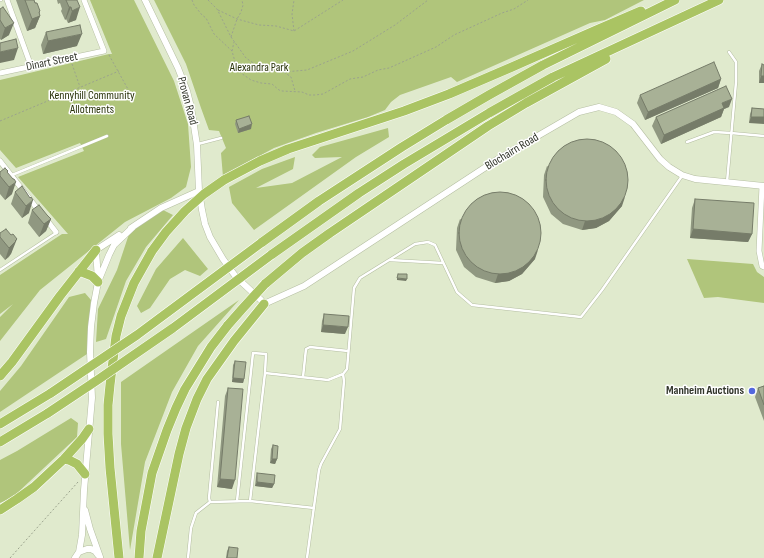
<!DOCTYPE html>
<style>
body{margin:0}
canvas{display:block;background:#e0eacd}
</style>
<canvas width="764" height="558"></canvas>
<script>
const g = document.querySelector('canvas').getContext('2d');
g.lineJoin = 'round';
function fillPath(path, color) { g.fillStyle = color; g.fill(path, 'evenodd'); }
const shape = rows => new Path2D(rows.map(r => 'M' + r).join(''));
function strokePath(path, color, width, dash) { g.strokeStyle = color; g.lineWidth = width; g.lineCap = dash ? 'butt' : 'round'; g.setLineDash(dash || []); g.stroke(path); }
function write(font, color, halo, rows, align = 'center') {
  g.font = font + ' "Sofia Sans Condensed",sans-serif'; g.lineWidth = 3; g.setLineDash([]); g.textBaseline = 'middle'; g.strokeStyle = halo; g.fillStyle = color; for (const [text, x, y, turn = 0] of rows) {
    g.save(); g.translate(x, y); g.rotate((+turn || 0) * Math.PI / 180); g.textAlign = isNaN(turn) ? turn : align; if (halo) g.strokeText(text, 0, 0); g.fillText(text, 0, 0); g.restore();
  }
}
fillPath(shape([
 [90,0,134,0,174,81,188,124,191,167,186,187,171,198,125,222,40,290,0,341,0,317,13,304,0,314,0,275,62,234,68,234,18,177,84,151,80,143,16,168,0,150,0,80,109,54,112,54],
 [154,0,644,0,605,20,590,23,457,82,451,77,400,95,391,102,385,110,368,117,316,133,274,148,239,167,223,177,221,153,226,148,219,131,209,130,201,108,186,64],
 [388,128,389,137,356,157,254,230,232,203,229,187,262,169,295,157,293,169,256,188,292,183,342,157,315,158,312,155,320,147],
 [163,210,173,215,146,247,126,281,106,339,96,342,98,309,117,270,130,231],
 [183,238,208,269,200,276,185,270,170,279,150,308,141,313,137,306,156,269],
 [687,259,753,264,757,272,764,277,764,303,718,297,704,298],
 [85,293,91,300,87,354,0,412,0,391,21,366,69,297],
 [239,300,198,346,172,392,145,462,130,550,121,444,121,382],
 [71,418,78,423,77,437,13,497,0,503,0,460,17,451]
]), '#b0c57b');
const service = shape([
 [0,0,1,0],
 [731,133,764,136],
 [687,142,714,132,731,133],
 [198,144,221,138],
 [12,175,107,136],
 [727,182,736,82,736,62,729,52],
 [390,260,443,263],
 [0,270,56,233],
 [303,377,306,349,310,347,348,351],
 [237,501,253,353,266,354,265,373],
 [250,501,314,508],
 [210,502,209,498,218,402],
 [188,558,191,528,196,513,210,502,250,501,265,373,328,380,343,374,347,369,354,288,360,278,415,244,428,242,435,245,457,292,472,305,581,317,602,290,682,176],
 [307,558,319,470,321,464,340,429,344,381,343,374]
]);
const minor = shape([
 [7,0,31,66],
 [0,73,104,51,84,0],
 [0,161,39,211],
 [762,186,759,251,762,266,764,267],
 [46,219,56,232]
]);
const tertiary = shape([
 [145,0,178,68,187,91,191,107,197,145,199,191,202,210,205,224,210,237,223,259,236,277,261,300,264,304,304,286,498,159,579,112,599,107,616,112,633,124,660,159,669,167,682,175,695,179,764,186],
 [131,228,161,208,199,191],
 [98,280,96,250,119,235],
 [85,510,90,529,100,557],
 [79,552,82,535,84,490,92,398,90,352,91,327,94,303,98,282,109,255,114,245,133,227],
 [75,558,79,552,87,549,91,549,95,551,98,555]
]);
const motorway = shape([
 [224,180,260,161,288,149,404,111,449,94,512,67,596,30,641,11],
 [261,243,319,201,402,147,446,120,489,95,543,65,675,0],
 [271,255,359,193,404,164,489,113,553,77,719,0],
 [79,271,92,276,98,282],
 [265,284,302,253,330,233,488,126,526,103,606,59],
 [0,376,12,362,60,296,96,250],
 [0,424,51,393],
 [0,442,48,413],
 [64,459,69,460,77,464,85,474],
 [0,510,17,499,34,487,64,459,82,439,89,429],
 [119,558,110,468,108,434,108,405,110,385,116,336,121,316,134,283,152,251],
 [139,558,141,531,152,473,167,430,176,408,185,389,211,347,228,325],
 [157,558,179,454,186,428,197,399,207,379,234,341,264,304]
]);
strokePath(service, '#b5bea2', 3.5);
strokePath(minor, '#b5bea2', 6);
strokePath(tertiary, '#b5bea2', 7);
strokePath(motorway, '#fff', 10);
strokePath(shape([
 [192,0,194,5,202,15,206,18,214,34,232,51,237,69,241,73,251,80,261,83,272,84,279,90,282,91,302,92,309,95,315,95,323,94,350,79,363,77,378,70,389,68,436,47,454,35,502,13,514,9,528,0],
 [208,0,217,9,231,37,246,58,262,69,269,71,284,72,307,70,353,51,395,25,428,0],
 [218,10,237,19,259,25,276,26,294,31,343,0],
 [294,31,292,14,294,0],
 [231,37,237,19,241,12,243,5,242,0],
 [232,51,234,42],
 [109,55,129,91],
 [72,64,80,87],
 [284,72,291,77,295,91],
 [0,121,119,71],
 [10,558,78,482]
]), '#9ba38d', 1, [2, 2]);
strokePath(service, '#fff', 2.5);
strokePath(minor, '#fff', 5);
strokePath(tertiary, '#fff', 6);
strokePath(motorway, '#aac463', 9);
const motorwayBridge = shape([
 [152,251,166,232,185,211,204,194,224,180],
 [228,325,243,308,265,284],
 [51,393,137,335,261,243],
 [48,413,99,379,173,328,271,255]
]);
strokePath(motorwayBridge, '#fff', 10, []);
strokePath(motorwayBridge, '#aac463', 9);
fillPath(shape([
 [16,0,34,0,40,11,39,14,40,16,35,28,27,31],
 [57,0,77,0,76,20,68,23,66,19,65,20,61,11,62,9,60,3,58,4],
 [0,9,9,35,1,40,0,39],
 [46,32,77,46,43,54,41,45],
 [762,64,764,65,764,83,759,83,759,71],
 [721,79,718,88,645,120,637,103,640,95],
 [729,107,724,109,721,117,661,144,652,126,656,117],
 [752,108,764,109,749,123,750,114],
 [236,120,251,129,238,133,235,124],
 [547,166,622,206,609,221,596,228,582,230,563,224,551,214,543,197,544,175],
 [0,172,7,172,12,194,5,200,0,194],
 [22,186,29,213,22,218,11,204,15,192],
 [695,199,752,234,748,242,690,238,692,208],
 [32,210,51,219,46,231,39,237,28,223],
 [460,219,535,259,522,274,509,281,495,283,476,277,464,267,456,250,457,228],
 [0,233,12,251,9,257,5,260,0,254],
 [324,314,345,334,321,332,322,321],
 [235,361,244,379,243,383,232,382,233,365],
 [764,386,764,421,755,397,758,388],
 [228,388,232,489,217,487,225,396],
 [273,445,277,459,275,464,270,463,271,449],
 [257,473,274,484,272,488,255,486,256,477],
 [229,547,237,558,226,558,227,551]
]), '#909881');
fillPath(shape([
 [69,7,71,7,66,19,65,20],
 [80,7,76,20,68,23,72,11],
 [40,11,38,16,40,16,35,28,27,31,32,19],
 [14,23,9,35,1,40,5,28],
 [82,34,77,46,43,54,48,41],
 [18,48,14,60,0,63,0,52],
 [761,76,764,76,764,83,759,83],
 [721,79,718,88,645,120,648,112],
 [732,99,729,107,724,109,721,117,661,144,664,135,722,103],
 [751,117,764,117,764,124,749,123],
 [252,124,251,129,238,133,239,129],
 [16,182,12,194,5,200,9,187],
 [625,197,622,206,609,221,596,228,582,230,585,221],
 [33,200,29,213,22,218,26,206],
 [51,219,46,231,39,237,44,224],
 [693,229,752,234,748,242,690,238],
 [17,239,11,254,5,260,9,248],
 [538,250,535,259,522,274,509,281,495,283,498,274],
 [397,278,407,279,406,281,397,280],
 [323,325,348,327,345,334,321,332],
 [233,378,244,379,243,383,232,382],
 [272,459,277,459,275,464,270,463],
 [220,479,235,480,232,489,217,487],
 [257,482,274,484,272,488,255,486]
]), '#767c69');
const building = shape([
 [25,0,34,0,35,3,37,3,40,11,39,12,40,16,32,19,25,0],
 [66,0,77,0,80,7,72,11,71,7,69,7,66,0],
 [3,7,14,23,5,28,0,20,0,9,3,7],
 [80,25,82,34,48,41,46,32,80,25],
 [16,39,18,48,0,52,0,43,16,39],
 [714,62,721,79,648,112,640,95,714,62],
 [762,64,764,65,764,76,761,76,762,64],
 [726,86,732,99,722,103,724,108,664,135,656,117,726,86],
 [752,108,764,109,764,117,751,117,752,108],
 [249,116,252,124,239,129,236,120,249,116],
 '546 180a41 41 0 1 1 82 0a41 41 0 1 1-82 0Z',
 [5,168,8,171,7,172,13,179,14,179,16,182,9,187,0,176,0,172,5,168],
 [22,186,30,198,31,197,33,200,26,206,15,192,22,186],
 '459 233a41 41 0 1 1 82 0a41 41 0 1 1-82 0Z',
 [695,199,754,203,752,234,693,229,695,199],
 [39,205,47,215,51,219,44,224,32,210,39,205],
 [6,229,11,235,13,234,17,239,15,241,16,241,9,248,0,237,0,233,6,229],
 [398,274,407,274,407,279,397,278,398,274],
 [324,314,349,316,348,327,323,325,324,314],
 [235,361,246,362,244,379,233,378,235,361],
 [764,386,764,405,758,388,764,386],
 [228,388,243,389,235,480,220,479,228,388],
 [273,445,278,446,277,459,272,459,273,445],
 [257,473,275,475,274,484,257,482,257,473],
 [229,547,238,548,237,558,227,558,229,547]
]);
fillPath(building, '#a8b196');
strokePath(building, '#767c69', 1);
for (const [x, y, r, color] of [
 [752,391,4,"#5368de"]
]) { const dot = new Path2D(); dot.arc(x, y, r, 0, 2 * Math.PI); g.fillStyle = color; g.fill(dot); strokePath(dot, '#fff', 1.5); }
write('12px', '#31352a', '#fff', [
 ["Dinart Street",52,62,-12],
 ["Provan Road",187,101,75],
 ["Blochairn Road",512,152,-31]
]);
write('12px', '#283208', '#fff', [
 ["Alexandra Park",259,68],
 ["Kennyhill Community",92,96],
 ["Allotments",92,110]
]);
write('bold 12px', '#31352a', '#fff', [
 ["Manheim Auctions",744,391]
], 'right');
</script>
